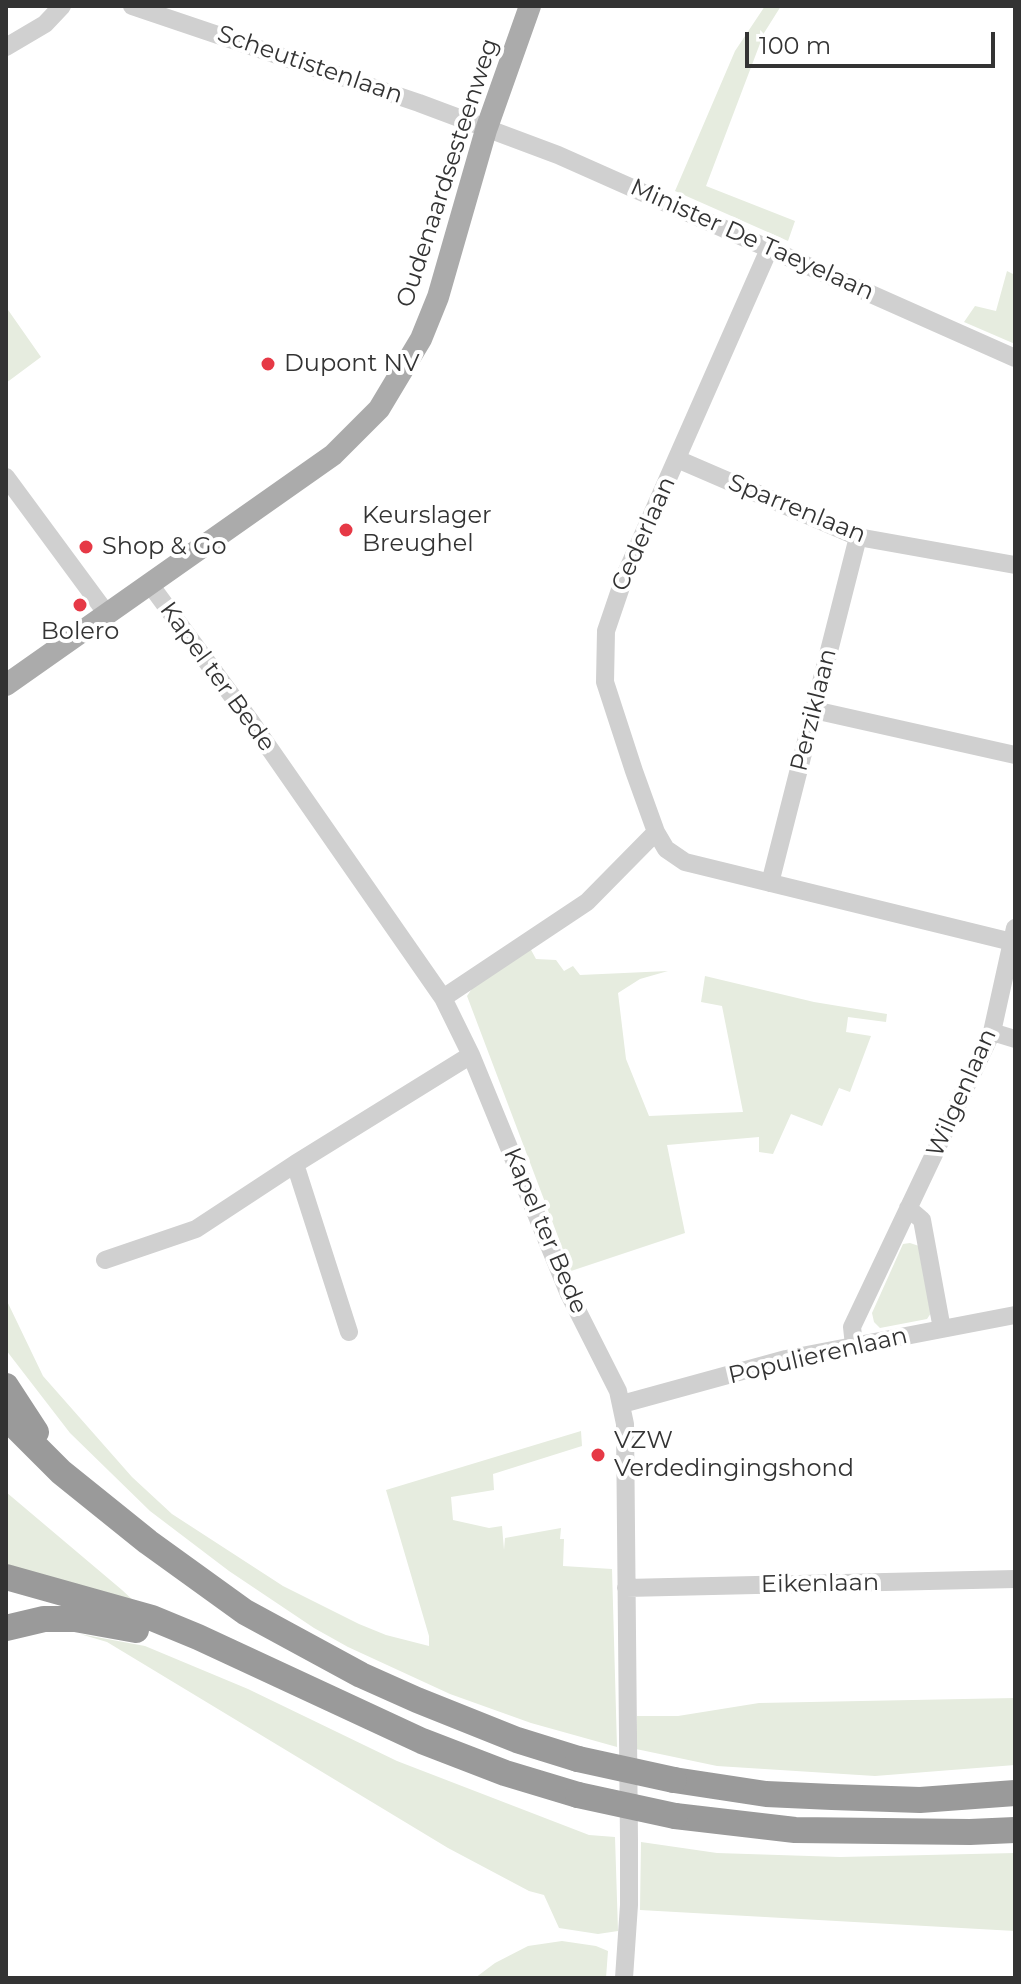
<!DOCTYPE html>
<style>
body{margin:0}
#map{position:relative;width:1021px;height:1984px;overflow:hidden;background:#fff;font-family:Montserrat,sans-serif}
canvas{display:block}
.frame{position:absolute;inset:0;border:8px solid #333;pointer-events:none}
.scale{position:absolute;left:745px;top:32px;width:250px;height:36px;box-sizing:border-box;border:4px solid #333;border-top:0;padding-left:10px;font-size:24px;line-height:28px;white-space:nowrap;color:#333;-webkit-text-stroke:6px #fff;paint-order:stroke}
</style>
<div id="map">
<canvas width="1021" height="1984"></canvas>
<div class="frame"></div>
<div class="scale">100 m</div>
</div>
<script>
const g = document.querySelector('canvas').getContext('2d');
g.lineJoin = 'round';
function fillPath(path, color) { g.fillStyle = color; g.fill(path, 'evenodd'); }
const shape = rows => new Path2D(rows.map(r => 'M' + r).join(''));
function strokePath(path, color, width, dash) { g.strokeStyle = color; g.lineWidth = width; g.lineCap = dash ? 'butt' : 'round'; g.setLineDash(dash || []); g.stroke(path); }
function write(font, color, halo, rows, align = 'center') {
  g.font = font + ' Montserrat,sans-serif'; g.lineWidth = 8; g.setLineDash([]); g.textBaseline = 'middle'; g.strokeStyle = halo; g.fillStyle = color; for (const [text, x, y, turn = 0] of rows) {
    g.save(); g.translate(x, y); g.rotate((+turn || 0) * Math.PI / 180); g.textAlign = isNaN(turn) ? turn : align; if (halo) g.strokeText(text, 0, 0); g.fillText(text, 0, 0); g.restore();
  }
}
fillPath(shape([
 [765,6,781,6,764,33,706,186,795,221,788,241,675,191,735,51],
 [1007,271,1015,275,1015,344,964,322,975,306,996,311],
 [6,307,41,357,6,383],
 [530,948,536,959,556,960,564,971,573,966,580,975,668,971,640,979,618,993,626,1059,649,1116,743,1112,722,1006,701,1002,705,976,814,1002,887,1014,886,1022,848,1017,846,1032,871,1036,850,1092,839,1088,822,1126,791,1114,773,1154,759,1152,759,1137,667,1145,685,1233,571,1271,467,996,475,984],
 [910,1243,922,1247,931,1313,927,1319,880,1328,874,1322,872,1313,903,1244],
 [6,1299,43,1376,132,1477,172,1514,283,1586,359,1624,386,1635,429,1646,429,1636,386,1490,581,1431,582,1446,493,1474,494,1490,451,1497,453,1520,489,1528,502,1526,504,1550,505,1538,561,1528,560,1539,564,1539,563,1566,612,1569,617,1747,531,1723,450,1694,348,1647,314,1628,229,1571,150,1511,70,1433,6,1350],
 [6,1492,122,1590,136,1603,6,1568],
 [80,1634,145,1646,248,1689,397,1761,589,1835,615,1837,618,1931,598,1934,559,1928,544,1895,529,1891,448,1848,107,1642],
 [1015,1698,1015,1765,875,1776,717,1766,636,1749,637,1716,678,1716,759,1703],
 [641,1842,717,1853,840,1857,1015,1853,1015,1931,640,1910],
 [562,1941,596,1946,608,1951,606,1978,475,1978,495,1963,528,1946]
]), '#e6ecdf');
strokePath(shape([
 [132,6,419,103,558,155,1015,358],
 [6,47,45,24,62,6],
 [770,247,624,578,606,631,605,682,634,771,656,832,666,849,685,862,1012,942],
 [677,459,858,537,1015,565],
 [6,477,107,614],
 [149,583,249,719,443,998,471,1055,569,1294,618,1391,625,1424,629,1841,629,1905,624,1978],
 [814,710,1015,755],
 [770,883,858,537],
 [443,998,587,902,656,832],
 [992,1032,1015,1039],
 [295,1164,349,1332],
 [908,1208,922,1220,942,1329],
 [105,1260,196,1229,295,1164,471,1055],
 [854,1345,852,1327,992,1032,1015,928],
 [622,1404,786,1359,1015,1315],
 [626,1588,1015,1579]
]), '#d0d0d0', 18);
strokePath(shape([
 [6,685,333,455,379,409,421,339,438,297,486,130,530,6]
]), '#ababab', 22);
strokePath(shape([
 [6,1386,36,1432],
 [6,1417,61,1472,148,1542,245,1612,361,1675,417,1700,517,1740,578,1759],
 [6,1577,152,1618,198,1637,422,1741,505,1773,578,1795],
 [6,1628,44,1619,75,1619,136,1630],
 [674,1780,766,1794,832,1797,920,1800,1015,1793],
 [675,1816,795,1830,970,1832,1015,1830]
]), '#9a9a9a', 26);
strokePath(shape([
 [578,1759,674,1780],
 [578,1795,675,1816]
]), '#9a9a9a', 26);
for (const [x, y, r, color] of [
 [268,364,8,"#e63946"],
 [346,530,8,"#e63946"],
 [86,547,8,"#e63946"],
 [80,605,8,"#e63946"],
 [598,1455,8,"#e63946"]
]) { const dot = new Path2D(); dot.arc(x, y, r, 0, 2 * Math.PI); g.fillStyle = color; g.fill(dot); strokePath(dot, '#fff', 3); }
write('24px', '#333', '#fff', [
 ["Scheutistenlaan",310,65,19],
 ["Oudenaardsesteenweg",448,173,-72],
 ["Minister De Taeyelaan",752,240,24],
 ["Sparrenlaan",797,509,22],
 ["Cederlaan",644,534,-66],
 ["Kapel ter Bede",217,677,54],
 ["Perziklaan",814,710,-76],
 ["Wilgenlaan",962,1093,-66],
 ["Kapel ter Bede",545,1231,67],
 ["Populierenlaan",818,1356,-13],
 ["Eikenlaan",820,1584,-1]
]);
write('24px', '#333', '#fff', [
 ["Dupont NV",284,364],
 ["Keurslager",362,516],
 ["Breughel",362,544],
 ["Shop & Go",102,547],
 ["Bolero",80,632,"center"],
 ["VZW",614,1441],
 ["Verdedingingshond",614,1469]
], 'left');
</script>
